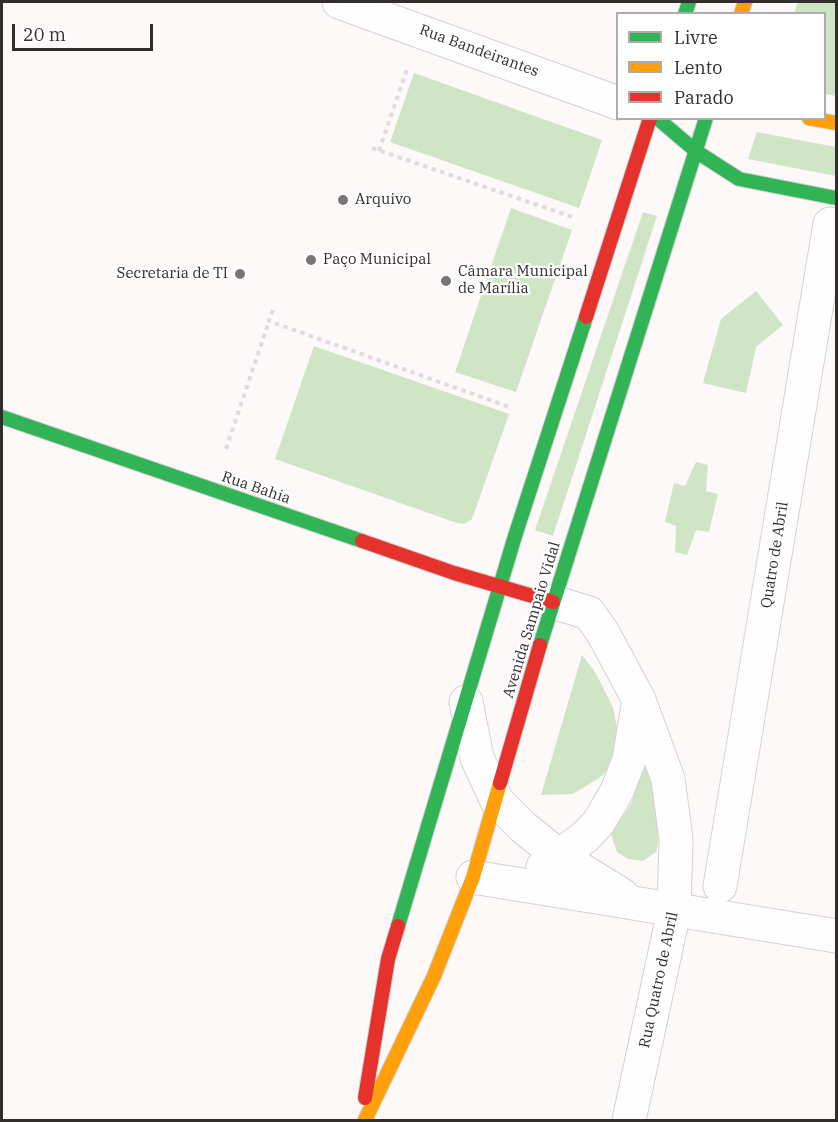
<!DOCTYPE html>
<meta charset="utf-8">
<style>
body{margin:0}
#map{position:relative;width:838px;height:1122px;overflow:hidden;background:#fdf9f8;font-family:"IBM Plex Serif",serif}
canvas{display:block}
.frame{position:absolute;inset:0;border:3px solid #312e2d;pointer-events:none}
.legend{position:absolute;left:616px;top:12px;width:210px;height:108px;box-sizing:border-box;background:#fff;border:2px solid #adabab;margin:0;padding:8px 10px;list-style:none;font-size:18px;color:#312e2d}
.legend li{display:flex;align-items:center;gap:12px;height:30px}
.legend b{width:30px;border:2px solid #adabab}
.scale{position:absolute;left:12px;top:24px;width:141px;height:27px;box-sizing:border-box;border:3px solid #312e2d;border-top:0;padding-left:8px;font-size:18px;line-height:21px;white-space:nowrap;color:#312e2d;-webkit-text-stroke:4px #fff;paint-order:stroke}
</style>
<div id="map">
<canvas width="838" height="1122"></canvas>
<div class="frame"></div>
<ul class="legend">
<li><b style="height:8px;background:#30b455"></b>Livre</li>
<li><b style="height:8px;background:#ff9f0a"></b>Lento</li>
<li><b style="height:8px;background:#e5322d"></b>Parado</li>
</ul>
<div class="scale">20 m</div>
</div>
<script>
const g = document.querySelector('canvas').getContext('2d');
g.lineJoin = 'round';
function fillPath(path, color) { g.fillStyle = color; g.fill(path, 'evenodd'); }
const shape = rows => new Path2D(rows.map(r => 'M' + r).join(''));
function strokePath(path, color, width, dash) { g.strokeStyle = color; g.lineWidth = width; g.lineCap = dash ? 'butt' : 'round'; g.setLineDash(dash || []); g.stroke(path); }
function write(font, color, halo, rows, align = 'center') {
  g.font = font + ' "IBM Plex Serif",serif'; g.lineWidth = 4.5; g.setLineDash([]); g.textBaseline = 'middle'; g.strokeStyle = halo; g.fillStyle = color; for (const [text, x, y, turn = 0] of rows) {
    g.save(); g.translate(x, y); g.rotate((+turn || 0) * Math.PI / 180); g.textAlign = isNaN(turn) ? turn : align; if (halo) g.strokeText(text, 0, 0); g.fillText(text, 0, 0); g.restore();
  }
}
fillPath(shape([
 [798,2,836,2,836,96,825,94,824,14,794,13],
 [414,73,602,140,579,208,390,142],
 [757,132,836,147,836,176,748,159],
 [511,208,572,230,516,392,455,372],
 [643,212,657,216,553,536,535,530],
 [756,291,783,325,756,347,746,393,703,383,721,319],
 [314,346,509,414,472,519,464,524,457,523,275,459],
 [696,462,708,465,706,491,718,494,709,532,696,530,687,555,675,552,676,526,665,522,674,483,685,486],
 [582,655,595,672,613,707,619,739,610,766,602,776,573,794,541,795],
 [645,757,651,772,660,832,656,852,643,861,628,859,617,852,611,834,632,802]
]), '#cfe5c6');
const street = shape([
 [339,2,618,103],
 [553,602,589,613,603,633,639,700,668,779,676,839,674,911,629,1120],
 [466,702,477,758,497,801,523,827,559,856,622,895],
 [543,867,585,837,599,822,617,791,629,760,639,700],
 [473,877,836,936],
 [720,886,830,224]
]);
const fast = shape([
 [685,14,689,2],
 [657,118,697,152,739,179,836,198],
 [2,417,362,541],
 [540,645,706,118],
 [398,926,515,536,586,317]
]);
const slow = shape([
 [741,14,745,2],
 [809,118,836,123],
 [365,1120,434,976,473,877,500,783]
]);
const jam = shape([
 [586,317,650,118],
 [362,541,454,573,553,602],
 [500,783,540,645],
 [365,1098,388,959,398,926]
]);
strokePath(street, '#d4d1d0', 35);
strokePath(fast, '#d4d1d0', 16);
strokePath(slow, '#d4d1d0', 16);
strokePath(jam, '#d4d1d0', 16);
strokePath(shape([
 [372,148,575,218],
 [379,151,407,69],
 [273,310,269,321,512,408],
 [226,449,269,321]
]), '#dedddd', 4, [4.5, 4.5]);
strokePath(street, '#fffefe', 33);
strokePath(fast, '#30b455', 14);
strokePath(slow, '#ff9f0a', 14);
strokePath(jam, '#e5322d', 14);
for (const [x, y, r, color] of [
 [343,200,6,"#787574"],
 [311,260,6,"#787574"],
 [240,274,6,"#787574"],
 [446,281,6,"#787574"]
]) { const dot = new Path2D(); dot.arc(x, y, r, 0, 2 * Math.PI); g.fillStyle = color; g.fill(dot); strokePath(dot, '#fff', 2); }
write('15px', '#312e2d', '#fff', [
 ["Rua Bandeirantes",479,51,20],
 ["Rua Bahia",256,488,19],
 ["Quatro de Abril",775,555,-81],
 ["Avenida Sampaio Vidal",532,620,-73],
 ["Rua Quatro de Abril",659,980,-78]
]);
write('15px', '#312e2d', '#fff', [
 ["Arquivo",355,200],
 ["Paço Municipal",323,260],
 ["Câmara Municipal",458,272],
 ["de Marília",458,289],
 ["Secretaria de TI",228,274,"right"]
], 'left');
</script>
